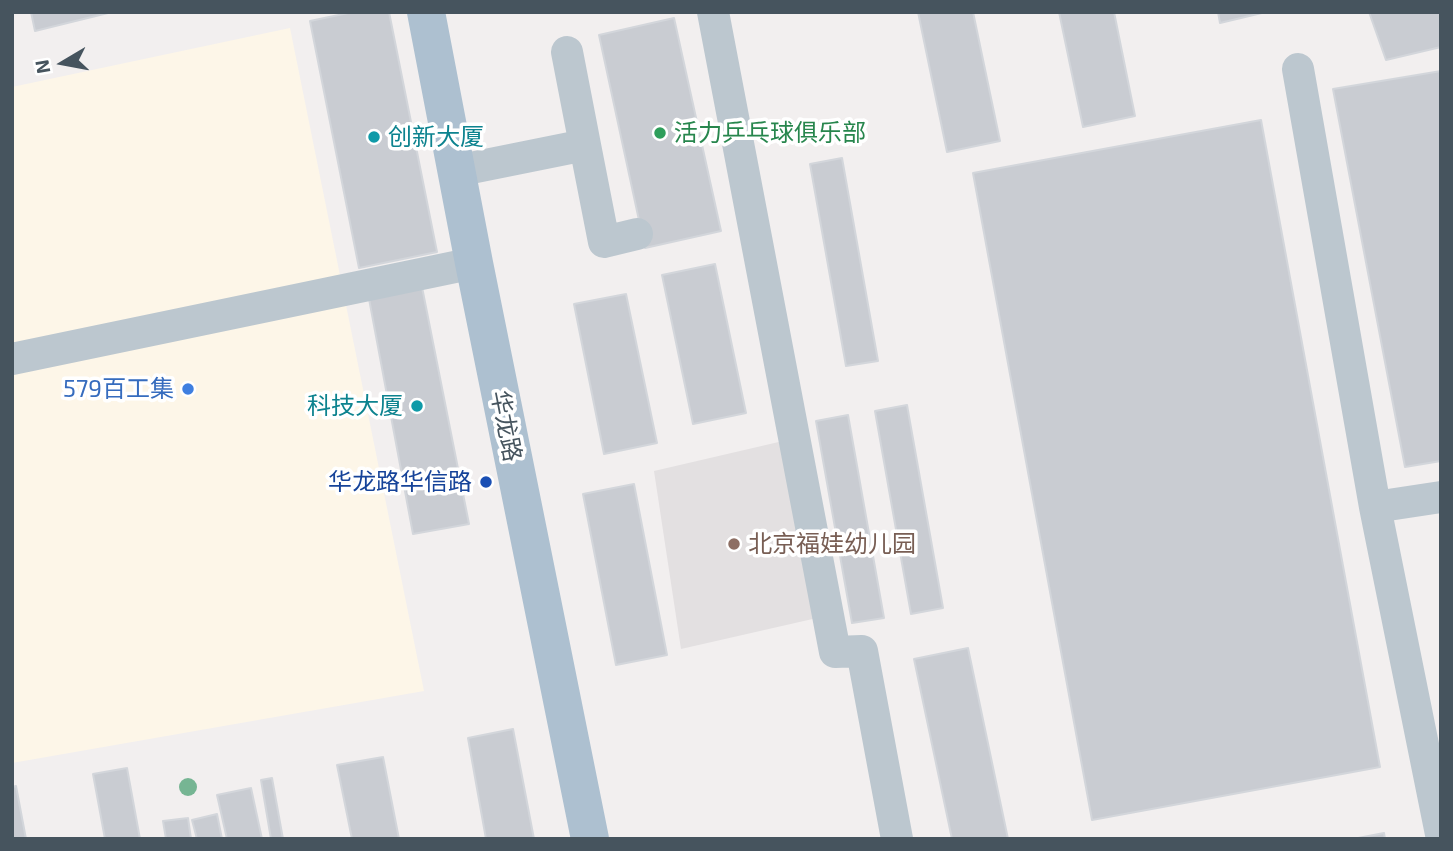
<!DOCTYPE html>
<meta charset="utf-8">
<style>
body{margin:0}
#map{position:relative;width:1453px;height:851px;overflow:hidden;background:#f2efef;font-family:"Exo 2",sans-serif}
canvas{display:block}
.frame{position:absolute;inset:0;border:14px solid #46545e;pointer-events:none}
.north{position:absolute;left:28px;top:28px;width:70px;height:70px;-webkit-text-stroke:5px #fff;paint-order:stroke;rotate:260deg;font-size:19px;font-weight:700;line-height:28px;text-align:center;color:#46545e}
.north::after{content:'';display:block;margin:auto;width:24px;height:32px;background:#46545e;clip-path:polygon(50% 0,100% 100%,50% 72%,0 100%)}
</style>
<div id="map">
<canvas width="1453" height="851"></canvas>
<div class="frame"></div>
<div class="north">N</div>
</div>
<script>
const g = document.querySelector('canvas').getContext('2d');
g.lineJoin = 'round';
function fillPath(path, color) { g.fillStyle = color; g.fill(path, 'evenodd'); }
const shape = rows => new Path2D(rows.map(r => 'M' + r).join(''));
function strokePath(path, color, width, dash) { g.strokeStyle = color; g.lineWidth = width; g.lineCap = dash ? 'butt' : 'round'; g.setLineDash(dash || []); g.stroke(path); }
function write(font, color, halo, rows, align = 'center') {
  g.font = font + ' "Exo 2","Noto Sans SC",sans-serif'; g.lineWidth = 7; g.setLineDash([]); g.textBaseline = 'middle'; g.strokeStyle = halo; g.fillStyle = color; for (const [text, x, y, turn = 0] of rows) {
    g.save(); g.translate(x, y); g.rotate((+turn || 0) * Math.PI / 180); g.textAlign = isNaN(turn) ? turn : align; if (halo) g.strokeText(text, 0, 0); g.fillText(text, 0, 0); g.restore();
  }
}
fillPath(shape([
 [290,28,424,691,12,763,12,87]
]), '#fdf6e8');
fillPath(shape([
 [783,441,817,618,681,649,654,471]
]), '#e3e0e1');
const building = shape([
 [31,12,108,12,108,13,35,31,31,12],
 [353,12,389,12,437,252,359,268,310,21,353,12],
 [918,12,973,12,1000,141,947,152,918,12],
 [1059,12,1114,12,1135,116,1083,127,1059,12],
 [1218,12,1266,12,1220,23,1218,12],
 [1369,12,1441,12,1441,47,1386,60,1369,12],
 [674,18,721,231,645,248,599,35,674,18],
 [1441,71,1441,461,1405,467,1333,89,1441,71],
 [1261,120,1380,767,1092,820,973,173,1261,120],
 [842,158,878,361,846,366,810,164,842,158],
 [715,264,746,413,693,424,662,275,715,264],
 [420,277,469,524,413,534,367,288,420,277],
 [626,294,657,443,604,454,574,304,626,294],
 [907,405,943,608,911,614,875,411,907,405],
 [848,415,884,618,852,623,816,421,848,415],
 [634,484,667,655,616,665,583,494,634,484],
 [968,648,1008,839,952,839,914,659,968,648],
 [513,729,534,839,486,839,468,738,513,729],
 [383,757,399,839,352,839,337,765,383,757],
 [127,768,140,839,105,839,93,774,127,768],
 [272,778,283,839,271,839,261,780,272,778],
 [16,786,26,839,12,839,12,787,16,786],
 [251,788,262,839,227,839,217,795,251,788],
 [217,814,222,839,197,839,192,820,217,814],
 [188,818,191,839,166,839,163,821,188,818],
 [1384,833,1385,839,1353,839,1384,833]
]);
fillPath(building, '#c9ccd2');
strokePath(building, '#d3d6db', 2);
strokePath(shape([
 [713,12,835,652,862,651,897,839],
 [567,52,585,145],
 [1298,69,1375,507,1441,497],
 [456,171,585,145,604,242,637,234],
 [12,359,474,263],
 [1375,507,1441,834]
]), '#bcc7cf', 32);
strokePath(shape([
 [426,12,474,263,590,839]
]), '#adc0d0', 38);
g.fillStyle = '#76b593';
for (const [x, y] of [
 [188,787]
]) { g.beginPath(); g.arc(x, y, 9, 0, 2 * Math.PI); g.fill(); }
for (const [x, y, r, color] of [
 [660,133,7,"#2e9e5b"],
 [374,137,7,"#0f9aa8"],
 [188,389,7,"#3f7fe0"],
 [417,406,7,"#0f9aa8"],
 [486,482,7,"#1a4fb4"],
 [734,544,7,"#8d6e63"]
]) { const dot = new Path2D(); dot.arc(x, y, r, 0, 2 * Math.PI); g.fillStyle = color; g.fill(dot); strokePath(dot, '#fff', 2.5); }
write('24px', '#27864d', '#fff', [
 ["活力乒乓球俱乐部",674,133]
], 'left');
write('24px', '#0d838f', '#fff', [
 ["创新大厦",388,137],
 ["科技大厦",403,406,"right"]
], 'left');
write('24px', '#366cbe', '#fff', [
 ["579百工集",174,389]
], 'right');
write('24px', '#46545e', '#fff', [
 ["华龙路",506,426,79]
]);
write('24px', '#164399', '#fff', [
 ["华龙路华信路",472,482]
], 'right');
write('24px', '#785e54', '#fff', [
 ["北京福娃幼儿园",748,544]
], 'left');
</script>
